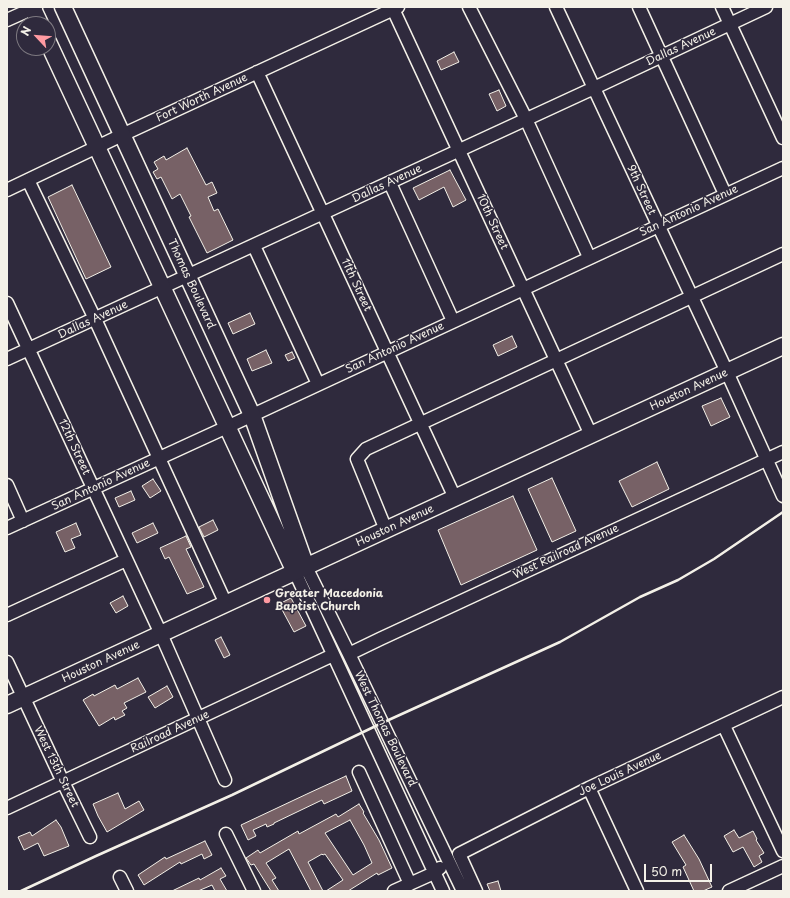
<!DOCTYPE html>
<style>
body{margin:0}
#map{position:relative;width:790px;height:898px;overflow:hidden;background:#2f2a3d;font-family:"Playpen Sans",sans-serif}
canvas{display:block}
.frame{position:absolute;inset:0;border:8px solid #f4f1e8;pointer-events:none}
.north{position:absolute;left:16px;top:16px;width:40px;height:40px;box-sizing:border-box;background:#2f2a3d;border:1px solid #7e7a81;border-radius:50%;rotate:296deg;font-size:11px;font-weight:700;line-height:16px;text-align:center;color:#f4f1e8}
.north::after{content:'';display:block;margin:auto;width:14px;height:18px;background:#ff9aa2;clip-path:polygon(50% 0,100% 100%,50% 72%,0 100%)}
.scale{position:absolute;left:644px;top:864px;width:68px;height:18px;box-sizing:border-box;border:2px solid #f4f1e8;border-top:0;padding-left:5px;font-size:12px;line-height:14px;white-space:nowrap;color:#f4f1e8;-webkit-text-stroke:3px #2f2a3d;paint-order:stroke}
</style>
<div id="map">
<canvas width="790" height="898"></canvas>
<div class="frame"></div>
<div class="north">N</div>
<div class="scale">50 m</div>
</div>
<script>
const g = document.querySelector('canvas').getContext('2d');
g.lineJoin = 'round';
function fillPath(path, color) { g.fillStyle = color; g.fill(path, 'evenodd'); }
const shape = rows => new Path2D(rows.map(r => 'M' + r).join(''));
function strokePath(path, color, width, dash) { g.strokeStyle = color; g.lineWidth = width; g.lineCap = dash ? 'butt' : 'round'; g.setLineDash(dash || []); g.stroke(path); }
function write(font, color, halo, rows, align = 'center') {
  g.font = font + ' "Playpen Sans",sans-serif'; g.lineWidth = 3; g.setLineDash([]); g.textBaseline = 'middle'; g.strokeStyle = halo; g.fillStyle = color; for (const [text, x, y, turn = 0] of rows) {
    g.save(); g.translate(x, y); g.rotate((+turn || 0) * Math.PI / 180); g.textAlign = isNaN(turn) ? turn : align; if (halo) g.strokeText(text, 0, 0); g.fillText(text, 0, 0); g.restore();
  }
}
const building = shape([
 [454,52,459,62,441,70,437,61,454,52],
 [499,90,506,106,497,111,489,94,499,90],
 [187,148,206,185,212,182,217,193,208,197,214,211,218,209,233,240,207,253,189,217,191,216,180,194,172,199,161,177,157,179,153,172,158,169,154,162,164,156,166,160,187,148],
 [450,170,466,200,453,207,444,187,419,200,413,188,450,170],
 [72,185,111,267,86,279,48,197,72,185],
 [250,313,255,324,233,334,228,323,250,313],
 [512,336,517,347,498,356,493,345,512,336],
 [266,350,272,363,252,371,247,359,266,350],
 [292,352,295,358,288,361,285,355,292,352],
 [721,398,730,417,711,426,702,406,721,398],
 [657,462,669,489,632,507,619,481,657,462],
 [552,478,576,531,552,542,528,489,552,478],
 [153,479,161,491,150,498,142,486,153,479],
 [131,491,135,500,119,507,115,498,131,491],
 [513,496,537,550,461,585,438,530,513,496],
 [213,520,218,530,204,537,199,527,213,520],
 [76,523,81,535,71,539,75,548,65,552,56,532,76,523],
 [153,523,158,533,137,543,132,533,153,523],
 [186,536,191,547,186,549,204,587,187,594,169,557,165,559,160,548,186,536],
 [123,596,128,606,116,613,110,603,123,596],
 [291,598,306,626,294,632,279,604,291,598],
 [221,637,230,655,224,658,215,640,221,637],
 [138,678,146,692,124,703,127,708,122,711,125,715,115,720,114,717,99,726,83,700,93,694,94,696,115,685,117,689,138,678],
 [167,686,173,697,155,708,148,697,167,686],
 [346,776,352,791,324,804,322,800,274,823,274,824,267,827,266,824,253,830,256,836,248,840,241,825,309,793,346,776],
 [118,793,125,809,139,801,144,810,107,832,98,816,93,804,118,793],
 [359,804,364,812,363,813,379,840,392,868,378,875,377,873,348,891,326,891,343,880,325,854,323,855,322,854,308,862,323,891,311,891,289,849,266,863,276,878,272,880,279,891,271,891,254,864,251,865,246,858,258,850,260,853,298,831,299,834,336,814,338,817,359,804],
 [350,820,364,845,372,863,353,875,325,833,350,820],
 [56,820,61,827,69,846,44,856,38,843,24,850,18,837,30,832,32,836,56,820],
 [734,830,739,838,753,831,757,839,756,840,764,853,759,856,762,862,754,867,743,847,733,852,724,836,734,830],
 [684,835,699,859,712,887,703,891,694,891,683,867,686,865,672,842,684,835],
 [205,841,212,855,204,859,202,854,181,864,180,862,144,885,138,875,165,857,166,859,205,841],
 [221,868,226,876,220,879,227,891,215,891,212,885,198,891,172,891,199,878,200,880,221,868],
 [498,881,501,891,490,891,487,884,498,881]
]);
fillPath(building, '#776166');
strokePath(building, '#f4f1e8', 1);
const minor = shape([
 [469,7,526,119,589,257],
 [556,7,727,372,783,496],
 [639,7,725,194],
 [722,7,783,138],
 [393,9,591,435],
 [7,20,36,7],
 [257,72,455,498],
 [28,180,95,319,226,604],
 [390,183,453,321],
 [7,190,122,135,398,7],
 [254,246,318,384],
 [7,303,161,634,225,780],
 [7,359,594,88,766,7],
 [7,485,23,521],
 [7,528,227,427,783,168],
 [386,530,357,459,366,449,783,254],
 [306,567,349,654,463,891],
 [295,572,443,891],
 [7,615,126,560],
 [349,654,380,639,783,452],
 [7,662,63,782,90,837],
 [724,726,783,851],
 [359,772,410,884],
 [589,788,637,891],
 [7,808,333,655],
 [226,834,254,891],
 [120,877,127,891],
 [394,891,434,873,440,868],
 [476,891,459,854,589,788,783,697],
 [729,891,783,866]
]);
const major = shape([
 [32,7,40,24],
 [63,7,252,415,306,567],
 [48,42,295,572],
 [7,705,783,346]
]);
strokePath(minor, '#f4f1e8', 15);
strokePath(major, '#f4f1e8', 19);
strokePath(minor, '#2f2a3d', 12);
strokePath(major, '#2f2a3d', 16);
strokePath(shape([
 [21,891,96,856,232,795,382,723,560,642,640,597,678,580,714,559,783,512]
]), '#f4f1e8', 2.5);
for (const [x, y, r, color] of [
 [267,600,4,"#ff9aa2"]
]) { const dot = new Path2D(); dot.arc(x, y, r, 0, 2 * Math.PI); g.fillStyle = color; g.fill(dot); strokePath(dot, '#2f2a3d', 1.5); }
write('11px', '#f4f1e8', '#2f2a3d', [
 ["Dallas Avenue",681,47,-25],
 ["Fort Worth Avenue",202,98,-25],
 ["Dallas Avenue",387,184,-25],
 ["9th Street",641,190,65],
 ["San Antonio Avenue",689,211,-25],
 ["10th Street",492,222,65],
 ["Thomas Boulevard",191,284,65],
 ["11th Street",356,285,65],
 ["Dallas Avenue",93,320,-25],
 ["San Antonio Avenue",395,348,-25],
 ["Houston Avenue",689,390,-25],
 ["12th Street",74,447,65],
 ["San Antonio Avenue",101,485,-25],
 ["Houston Avenue",395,526,-25],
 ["West Railroad Avenue",566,552,-25],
 ["Houston Avenue",101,662,-25],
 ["West Thomas Boulevard",385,729,64],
 ["Railroad Avenue",170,732,-25],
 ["West 13th Street",56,767,64],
 ["Joe Louis Avenue",620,774,-25]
]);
write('bold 11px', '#f4f1e8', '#2f2a3d', [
 ["Greater Macedonia",275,594],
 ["Baptist Church",275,607]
], 'left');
</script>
